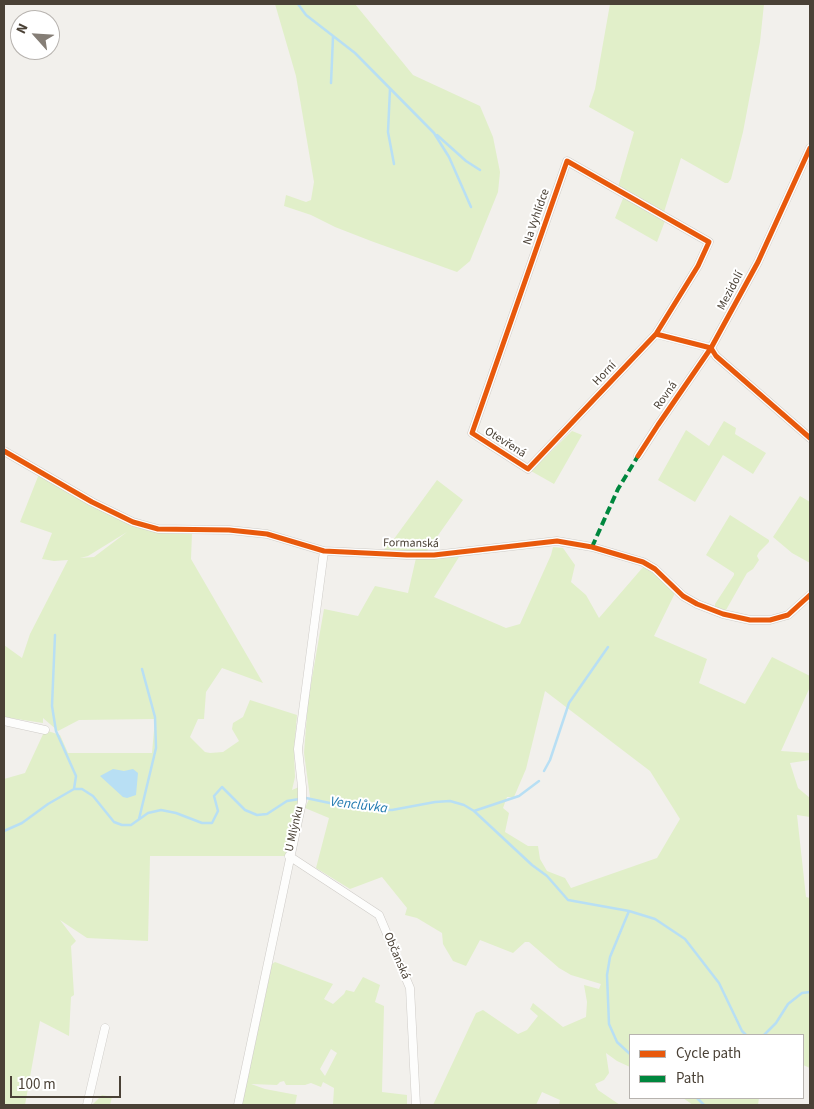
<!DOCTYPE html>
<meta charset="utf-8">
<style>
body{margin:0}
#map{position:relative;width:814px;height:1109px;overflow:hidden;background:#f2f0ec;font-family:"Source Sans 3",sans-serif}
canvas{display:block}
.frame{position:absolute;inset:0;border:5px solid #4a4136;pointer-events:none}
.legend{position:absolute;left:629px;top:1034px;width:175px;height:65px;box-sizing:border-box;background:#fff;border:1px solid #b7b3af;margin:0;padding:6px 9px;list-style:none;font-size:15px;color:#4a4136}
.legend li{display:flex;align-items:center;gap:10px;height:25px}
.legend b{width:25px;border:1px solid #b7b3af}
.north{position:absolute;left:10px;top:10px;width:50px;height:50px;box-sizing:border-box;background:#fff;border:1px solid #b7b3af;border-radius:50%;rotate:296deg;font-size:14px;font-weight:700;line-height:20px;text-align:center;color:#4a4136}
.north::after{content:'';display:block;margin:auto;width:18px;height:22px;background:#857e76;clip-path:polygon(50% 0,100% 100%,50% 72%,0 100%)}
.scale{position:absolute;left:10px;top:1076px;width:111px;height:22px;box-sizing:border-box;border:2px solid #4a4136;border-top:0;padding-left:6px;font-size:15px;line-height:18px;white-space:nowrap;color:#4a4136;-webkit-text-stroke:4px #fff;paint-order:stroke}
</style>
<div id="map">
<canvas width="814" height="1109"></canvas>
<div class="frame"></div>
<ul class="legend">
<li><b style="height:6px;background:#e8590c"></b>Cycle path</li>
<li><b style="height:6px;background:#00873e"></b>Path</li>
</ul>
<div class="north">N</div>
<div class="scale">100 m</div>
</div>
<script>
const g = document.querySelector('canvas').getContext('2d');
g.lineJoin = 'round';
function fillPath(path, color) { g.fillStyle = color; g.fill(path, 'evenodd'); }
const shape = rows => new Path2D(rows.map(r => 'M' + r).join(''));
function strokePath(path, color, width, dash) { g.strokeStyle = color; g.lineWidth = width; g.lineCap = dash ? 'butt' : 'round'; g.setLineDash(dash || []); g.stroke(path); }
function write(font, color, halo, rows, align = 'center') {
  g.font = font + ' "Source Sans 3",sans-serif'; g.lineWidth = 4; g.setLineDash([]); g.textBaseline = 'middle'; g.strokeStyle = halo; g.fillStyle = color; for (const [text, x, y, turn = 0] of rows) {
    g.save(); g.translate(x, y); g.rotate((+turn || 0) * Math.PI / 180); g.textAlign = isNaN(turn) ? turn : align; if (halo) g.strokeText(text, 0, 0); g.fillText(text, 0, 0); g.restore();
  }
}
fillPath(shape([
 [275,4,355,4,413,75,480,106,493,137,500,172,498,192,470,261,457,272,371,241,335,227,311,215,284,206,286,195,306,202,311,200,314,182,296,76],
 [610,4,764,4,760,42,743,132,731,179,728,183,725,183,681,158,664,212,618,187,634,132,589,107,595,89],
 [624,196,665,221,657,242,615,218],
 [724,421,736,428,735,434,766,453,753,474,723,455,695,502,658,480,686,430,709,446],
 [572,431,582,435,554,484,531,471],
 [39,474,97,508,135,527,192,533,191,559,263,683,222,668,206,692,204,719,198,719,190,737,205,752,210,753,223,752,239,741,232,729,233,723,243,717,250,700,297,715,294,752,295,777,292,790,299,787,301,799,285,856,150,856,148,941,87,938,60,920,76,941,71,946,74,995,71,997,69,1036,40,1021,25,1105,4,1105,4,779,25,773,45,730,60,735,68,753,152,753,155,719,79,720,58,731,43,718,43,723,4,717,4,645,22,658,30,634,68,560,54,561,42,559,52,533,20,522],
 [127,532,94,557,80,558,88,556],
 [437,480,463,500,427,551,413,553,384,551,385,545,388,541,391,543],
 [800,496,810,502,810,563,792,553,773,537],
 [730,515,769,540,769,542,759,552,757,556,759,560,753,569,747,573,726,610,715,607,715,604,734,575,734,573,706,555],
 [553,547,563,548,575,565,571,582,586,595,599,618,644,566,676,591,654,636,707,659,699,683,745,704,772,657,810,676,810,687,781,751,810,753,810,760,790,763,798,788,810,798,810,817,797,815,806,897,810,898,810,1068,803,1065,803,1035,630,1035,630,1067,617,1061,606,1053,609,1073,604,1080,595,1084,598,1090,620,1105,559,1105,560,1100,542,1092,536,1105,433,1105,476,1013,483,1010,518,1034,527,1030,538,1016,530,1009,533,1003,563,1027,586,1017,587,1002,584,985,599,989,601,984,571,975,559,968,529,942,525,942,513,953,480,940,466,966,453,961,443,944,442,933,417,918,405,915,407,908,382,877,350,889,316,868,329,818,305,808,310,797,304,753,308,701,324,609,358,616,375,586,408,593,416,558,459,557,434,597,506,628,520,624,551,555],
 [545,691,650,771,680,819,657,858,571,888,565,878,547,871,540,859,538,846,528,846,505,832,509,813,503,808,507,797,514,797,526,769],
 [275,962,333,984,324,999,333,1004,344,994,346,990,354,992,363,977,380,985,375,1002,384,1006,382,1092,407,1095,407,1105,333,1105,334,1088,323,1082,321,1087,311,1083,305,1085,286,1085,284,1081,280,1082,277,1085,251,1084,265,1089,297,1095,295,1105,242,1105,272,964],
 [331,1049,337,1053,325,1076,320,1069],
 [102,1095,112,1097,110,1105,92,1105],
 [683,1098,759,1098,758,1105,693,1105]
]), '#e1efc9');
fillPath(shape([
 [113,769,124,771,133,769,138,773,136,795,127,798,123,797,100,776]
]), '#b8dff4');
strokePath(shape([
 [298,4,306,15,355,53,434,133,449,157,471,207],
 [331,83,333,37],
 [390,89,388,132,394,164],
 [437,135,466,161,480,170],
 [55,635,52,706,56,731,76,776,74,789],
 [544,771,550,760,569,703,608,647],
 [474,811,519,796,539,781],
 [139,819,156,748,155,717,142,669],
 [4,831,22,823,48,804,74,789,82,789,93,796,114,822,122,825,131,825,148,813,161,810,176,813,202,823,212,823,218,811,214,796,222,787,245,810,257,815,267,814,287,801,306,798,358,809,392,810,435,802,450,801,464,805,474,811,532,865,547,876,568,900,629,911,610,957,607,975,609,1024,617,1042,630,1054],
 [629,911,655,919,685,939,719,983,742,1031,746,1035],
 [764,1035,776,1023,788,1004,802,993,810,992],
 [697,1098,704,1105]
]), '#b8dff4', 2.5);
const street = shape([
 [810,148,758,262,711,348,716,356,810,438],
 [4,451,92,502,133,522,158,529,229,530,267,534,324,551,407,555,434,555,557,541,592,547,643,562,655,569,683,596,697,604,723,614,750,620,770,620,788,615,810,595],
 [638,456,658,425,711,348,656,334,528,469,472,433,567,161,709,242,698,266,656,334],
 [4,721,45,730],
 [289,856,379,915,410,988,416,1105],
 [87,1105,105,1028],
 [238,1105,302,802,302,787,298,749,324,551]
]);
strokePath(street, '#cfccc8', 9);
strokePath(street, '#fdfdfc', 8);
strokePath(shape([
 [592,547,618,489,638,456]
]), '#00873e', 4, [8, 4]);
strokePath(shape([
 [810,148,758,262,711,348,716,356,810,438],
 [4,451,92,502,133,522,158,529,229,530,267,534,324,551,407,555,434,555,557,541,592,547,643,562,655,569,683,596,697,604,723,614,750,620,770,620,788,615,810,595],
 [638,456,658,425,711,348,656,334,528,469,472,433,567,161,709,242,698,266,656,334]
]), '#e8590c', 5);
write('12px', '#4a4136', '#fff', [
 ["Na Vyhlídce",537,217,-71],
 ["Mezidolí",731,291,-62],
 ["Horní",605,374,-47],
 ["Rovná",666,396,-55],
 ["Otevřená",505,443,32],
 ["Formanská",411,544,1],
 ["U Mlýnku",295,829,-77],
 ["Občanská",396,956,67]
]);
write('italic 14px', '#217ab0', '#fff', [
 ["Venclůvka",359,806,7]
]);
</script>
